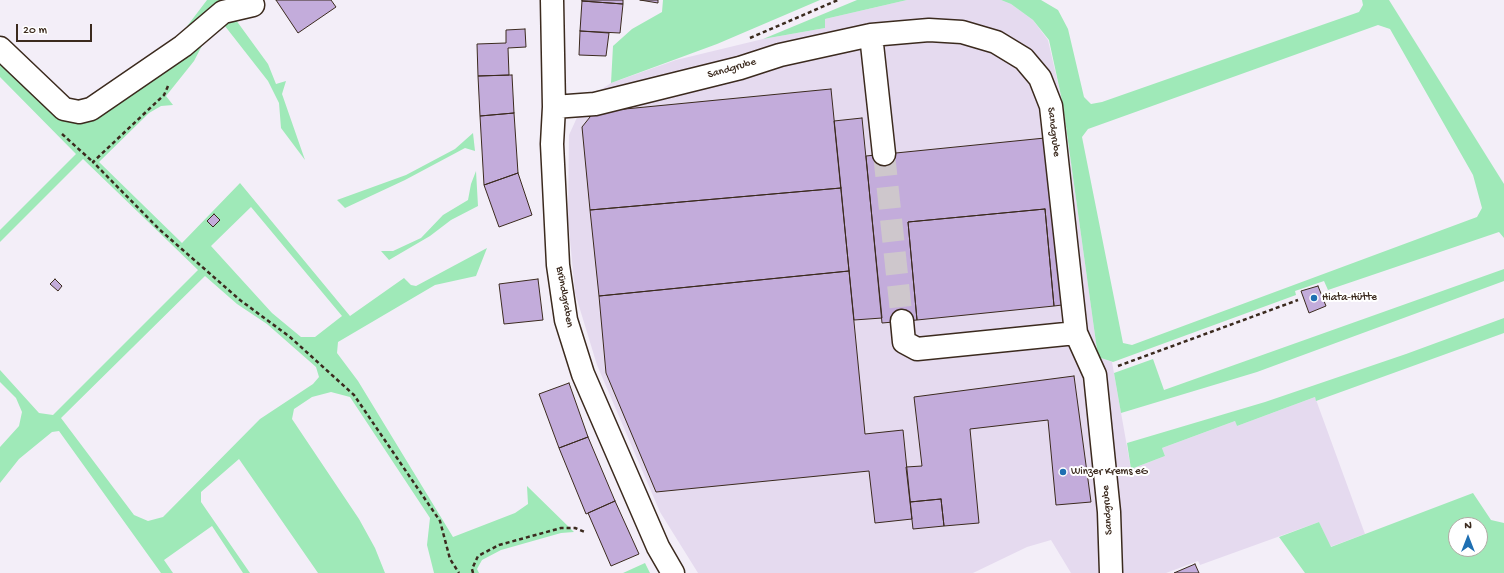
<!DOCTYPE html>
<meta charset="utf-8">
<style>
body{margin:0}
#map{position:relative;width:1504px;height:573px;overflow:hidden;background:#f3eef8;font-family:"Gochi Hand",sans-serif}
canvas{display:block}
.north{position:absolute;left:1448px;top:517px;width:40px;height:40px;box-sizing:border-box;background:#fff;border:1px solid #b1aaa5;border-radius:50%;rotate:0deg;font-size:11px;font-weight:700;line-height:16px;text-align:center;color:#3b2a1e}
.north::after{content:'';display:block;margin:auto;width:14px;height:18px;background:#1f6fb2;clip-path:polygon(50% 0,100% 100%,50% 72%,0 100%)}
.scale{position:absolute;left:16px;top:24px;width:76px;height:18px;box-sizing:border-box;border:2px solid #3b2a1e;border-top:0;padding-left:5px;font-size:12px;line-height:14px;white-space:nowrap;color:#3b2a1e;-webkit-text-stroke:3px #fff;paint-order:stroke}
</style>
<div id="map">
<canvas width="1504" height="573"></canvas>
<div class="north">N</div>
<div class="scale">20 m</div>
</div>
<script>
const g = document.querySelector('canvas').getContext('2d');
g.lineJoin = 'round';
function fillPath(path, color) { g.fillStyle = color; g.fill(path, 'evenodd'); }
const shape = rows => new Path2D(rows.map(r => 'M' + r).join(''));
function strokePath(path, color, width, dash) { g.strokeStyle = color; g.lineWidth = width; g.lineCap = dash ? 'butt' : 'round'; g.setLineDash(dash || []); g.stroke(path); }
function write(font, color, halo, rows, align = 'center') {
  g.font = font + ' "Gochi Hand",sans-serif'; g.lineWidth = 4; g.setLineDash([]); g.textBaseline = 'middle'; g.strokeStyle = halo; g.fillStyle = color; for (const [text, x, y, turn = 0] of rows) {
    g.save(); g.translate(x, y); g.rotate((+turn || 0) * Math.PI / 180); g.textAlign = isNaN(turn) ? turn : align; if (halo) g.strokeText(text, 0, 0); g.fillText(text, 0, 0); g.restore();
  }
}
fillPath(shape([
 [907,0,1001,0,1011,4,1033,20,1048,40,1063,105,1098,357,1112,362,1131,469,1165,456,1162,448,1235,421,1237,426,1315,397,1365,534,1330,547,1319,522,1200,565,1198,561,1166,573,1071,573,1051,540,1027,547,973,573,698,573,660,512,597,365,575,293,568,218,569,135,585,100,611,83,676,60,763,39,825,28,825,19]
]), '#e5daef');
fillPath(shape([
 [207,0,227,0,172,46],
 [663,0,820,0,717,44,611,83,613,46,632,29,662,12],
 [857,0,907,0,825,19,825,28,763,39],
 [1001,0,1041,0,1058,10,1068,29,1084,97,1091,104,1102,102,1359,12,1363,5,1362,0,1389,0,1504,184,1504,238,1499,232,1328,290,1324,281,1295,291,1296,295,1113,362,1098,357,1063,105,1049,40,1033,20,1011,4],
 [1378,25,1390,29,1473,175,1482,208,1477,217,1132,345,1123,343,1082,137,1088,129],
 [233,16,268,64,276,84,286,81,282,94,305,160,281,128,279,103,268,81,221,21,207,36,194,61,166,96,173,105,161,106,149,113,99,162,182,243,240,183,350,316,404,278,411,285,416,286,487,248,476,276,435,285,338,342,337,353,358,381,453,537,515,513,528,504,527,486,574,532,561,533,501,550,482,560,477,569,479,573,434,573,427,545,430,518,350,397,331,392,312,397,294,409,292,419,359,519,375,548,385,573,318,573,239,459,201,492,201,502,250,573,243,573,212,526,164,560,173,573,161,573,59,431,52,432,19,459,0,483,0,447,19,426,22,412,16,398,0,382,0,370,39,413,53,415,198,270,83,159,0,242,0,230,76,154,0,77,0,57,64,116,82,120,95,114,186,50,221,21],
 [251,207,342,316,315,337,301,337,272,313,211,246],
 [205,276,237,304,267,324,316,367,319,377,313,384,260,419,163,517,148,521,134,515,61,418],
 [473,133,475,151,465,148,405,180,345,208,337,200,406,175,455,149],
 [476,171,478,206,451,220,430,236,389,260,381,251,393,251,421,238,443,215,468,200,471,184],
 [1504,269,1504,281,1257,372,1121,413,1114,373,1153,359,1164,390],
 [1504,318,1504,333,1316,401,1315,397,1237,426,1235,421,1162,448,1165,456,1131,469,1127,443,1265,402,1406,354],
 [1473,493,1491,520,1504,523,1504,573,1305,573,1279,537,1319,522,1331,547],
 [1456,525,1480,525,1480,549,1456,549],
 [645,563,650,573,623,573]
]), '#9fe9b8');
const building = shape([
 [276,0,331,0,336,7,298,33,276,0],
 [582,0,623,0,623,4,582,1,582,0],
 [640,0,658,0,658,3,640,0],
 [582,1,623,4,620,33,580,31,582,1],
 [525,29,526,47,508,48,509,75,478,76,477,44,506,43,506,30,525,29],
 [580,31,609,33,606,56,579,55,580,31],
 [512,75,514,113,480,116,478,76,512,75],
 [831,89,841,188,590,210,582,127,594,112,831,89],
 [514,113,518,173,484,185,480,116,514,113],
 [862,118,882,318,854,320,834,121,862,118],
 [1045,138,1062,305,1054,306,1045,209,908,222,917,320,882,323,866,156,1045,138],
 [518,173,532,215,499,227,484,185,518,173],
 [841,188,849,271,599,296,590,210,841,188],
 [1045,209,1054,306,917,320,908,222,1045,209],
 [214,214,220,220,213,227,207,221,214,214],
 [849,271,865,434,903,430,912,519,875,523,869,471,656,492,606,373,599,296,849,271],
 [55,279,62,286,58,291,50,284,55,279],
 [538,279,543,320,504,324,499,284,538,279],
 [1318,286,1326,306,1309,313,1301,291,1318,286],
 [1074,376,1091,502,1056,505,1048,420,970,429,979,523,944,526,941,499,910,502,906,467,922,466,914,397,1074,376],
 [569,383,588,437,559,448,539,394,569,383],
 [588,437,615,501,586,514,559,448,588,437],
 [941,499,944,526,913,529,910,502,941,499],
 [615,501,639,554,611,566,588,513,615,501],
 [1195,564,1199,573,1174,573,1195,564]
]);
fillPath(building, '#c3acdb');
strokePath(building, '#3b2a1e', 1);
strokePath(shape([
 [884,154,902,321]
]), '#cec7cc', 22, [22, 11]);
const minor = shape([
 [552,0,554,107,552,144,558,265,566,320,583,374,658,547,673,573],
 [871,35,884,154],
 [0,48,64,109,79,112,91,109,183,46,223,12,253,5],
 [554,107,595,104,740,68,780,55,871,35,929,30,962,32,996,42,1024,59,1040,78,1051,106,1076,333,1095,375,1109,512,1111,573],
 [902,321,904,342,917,349,1076,333]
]);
strokePath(minor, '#3b2a1e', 25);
strokePath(shape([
 [750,38,838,0],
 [168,86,164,95,93,162,160,230,240,300,290,337,354,395,440,521,450,559,459,573],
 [62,134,93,162],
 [1118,366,1298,300],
 [473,573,472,569,478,556,499,545,561,528,575,528,585,532]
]), '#3b2a1e', 2.5, [4, 3]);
strokePath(minor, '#fff', 22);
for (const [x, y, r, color] of [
 [1314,298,4,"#1f6fb2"],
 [1063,472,4,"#1f6fb2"]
]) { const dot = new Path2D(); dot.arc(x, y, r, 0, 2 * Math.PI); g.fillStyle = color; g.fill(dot); strokePath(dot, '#fff', 1.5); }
write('11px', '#3b2a1e', '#fff', [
 ["Sandgrube",732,69,-16],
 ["Sandgrube",1053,132,83],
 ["Bründlgraben",564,297,80],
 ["Sandgrube",1108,510,-94]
]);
write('11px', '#3b2a1e', '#fff', [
 ["Hiata-Hütte",1322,298],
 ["Winzer Krems eG",1071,472]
], 'left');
</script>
